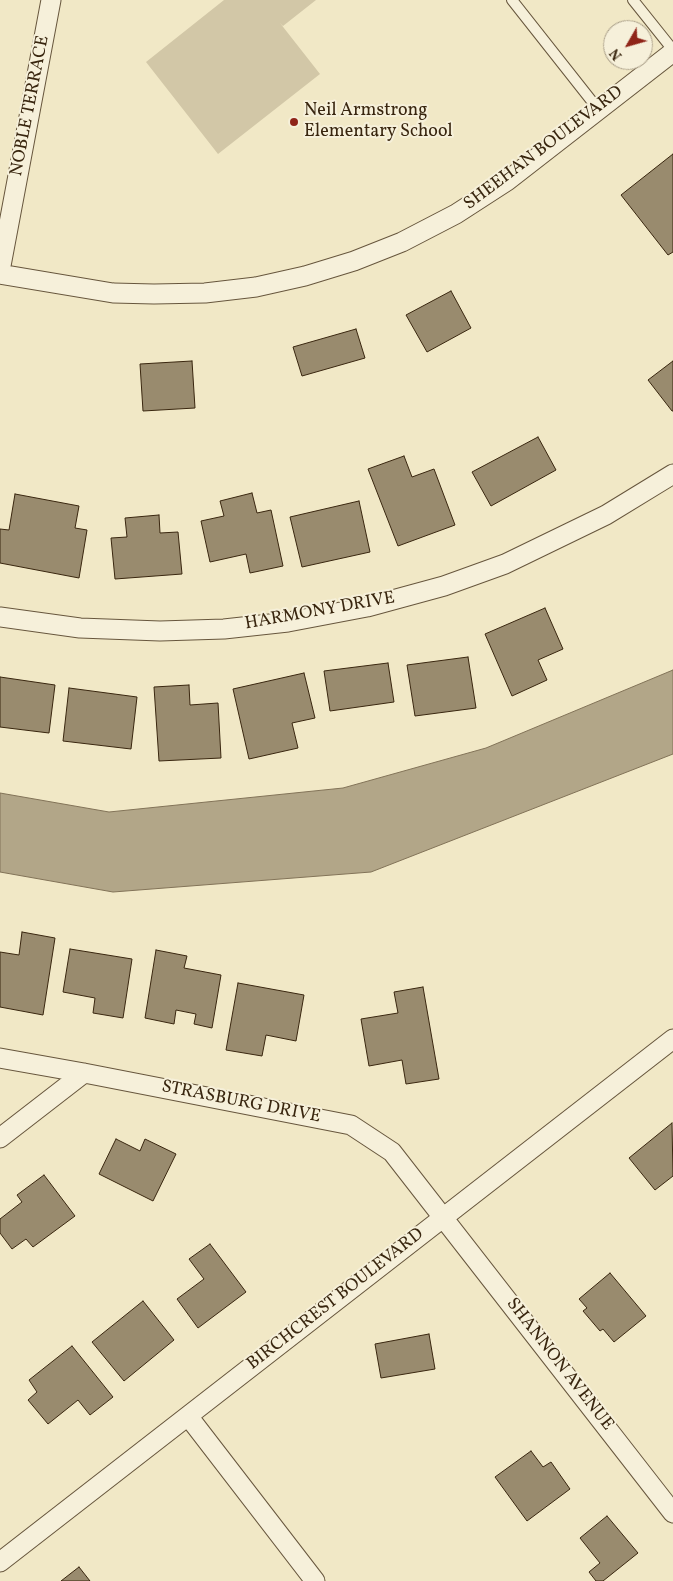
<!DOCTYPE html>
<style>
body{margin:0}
#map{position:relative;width:673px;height:1581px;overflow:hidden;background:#f1e8c6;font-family:Vollkorn,serif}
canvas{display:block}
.north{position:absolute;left:603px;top:20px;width:50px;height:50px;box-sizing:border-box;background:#f6f0da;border:1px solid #aa9f89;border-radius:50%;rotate:232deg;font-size:14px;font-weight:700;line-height:20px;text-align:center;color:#39260f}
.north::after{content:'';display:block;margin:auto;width:18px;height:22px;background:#8f2418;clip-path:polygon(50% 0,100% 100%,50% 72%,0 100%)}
</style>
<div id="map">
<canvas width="673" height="1581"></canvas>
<div class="north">N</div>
</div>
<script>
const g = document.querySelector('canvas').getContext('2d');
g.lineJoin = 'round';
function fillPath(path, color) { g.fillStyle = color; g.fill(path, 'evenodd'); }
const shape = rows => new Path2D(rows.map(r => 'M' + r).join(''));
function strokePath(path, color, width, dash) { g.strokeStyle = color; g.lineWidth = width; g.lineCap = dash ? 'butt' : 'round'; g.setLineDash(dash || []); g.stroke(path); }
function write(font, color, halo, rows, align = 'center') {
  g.font = font + ' Vollkorn,serif'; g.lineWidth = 4; g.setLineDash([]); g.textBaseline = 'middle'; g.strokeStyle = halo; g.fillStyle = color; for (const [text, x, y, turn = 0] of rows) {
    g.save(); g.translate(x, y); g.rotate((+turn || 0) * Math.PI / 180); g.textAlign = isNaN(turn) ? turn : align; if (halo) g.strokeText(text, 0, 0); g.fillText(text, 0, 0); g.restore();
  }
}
fillPath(shape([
 [224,0,316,0,283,26,280,23,320,74,218,154,146,62]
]), '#d2c7a7');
const water = shape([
 [673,670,673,754,371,872,113,892,0,872,0,793,109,812,343,788,486,748,673,670]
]);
fillPath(water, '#b2a688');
strokePath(water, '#827358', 1);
const building = shape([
 [673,154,673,252,668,255,621,195,673,154],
 [451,291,471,328,427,352,406,315,451,291],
 [356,329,365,358,302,376,293,347,356,329],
 [192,361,195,408,143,411,140,364,192,361],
 [673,361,673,411,672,411,648,380,673,361],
 [538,437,556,470,491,506,472,472,538,437],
 [404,456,412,477,434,469,455,525,398,546,368,469,404,456],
 [252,493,257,513,271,510,283,566,250,573,246,554,210,562,201,521,224,516,220,501,252,493],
 [15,494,79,506,75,528,87,530,79,578,0,563,0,529,9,530,15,494],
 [359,501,370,552,302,567,290,517,359,501],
 [159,515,160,533,178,532,182,574,115,579,111,538,127,537,125,518,159,515],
 [545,608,563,649,538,660,547,680,512,696,485,634,545,608],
 [468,657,476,708,415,716,407,665,468,657],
 [388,663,394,702,330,711,324,671,388,663],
 [304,673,315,718,292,723,298,748,249,759,233,689,304,673],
 [0,677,55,685,49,733,0,727,0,677],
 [189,685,190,705,218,703,221,758,159,761,154,687,189,685],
 [69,688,137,697,131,749,63,741,69,688],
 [22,932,55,938,43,1015,0,1007,0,952,19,955,22,932],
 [70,949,132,959,123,1018,93,1013,95,998,63,992,70,949],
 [156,950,187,956,184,968,221,975,212,1028,194,1024,196,1014,176,1010,174,1024,145,1018,156,950],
 [238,983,304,995,296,1041,266,1035,262,1056,226,1050,238,983],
 [423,987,439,1079,406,1084,402,1060,369,1066,361,1019,398,1013,394,992,423,987],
 [672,1123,673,1176,655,1190,629,1158,672,1123],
 [116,1139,140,1151,145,1139,176,1154,153,1201,99,1174,116,1139],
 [44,1175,75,1216,33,1247,26,1239,12,1249,0,1233,0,1219,22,1202,17,1195,44,1175],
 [210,1244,246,1292,198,1328,177,1299,204,1279,189,1259,210,1244],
 [610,1273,646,1316,614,1342,603,1329,600,1331,583,1311,587,1308,579,1299,610,1273],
 [143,1301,174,1340,124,1381,92,1342,143,1301],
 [429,1334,435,1369,381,1378,375,1344,429,1334],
 [72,1346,113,1397,90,1415,78,1400,48,1424,28,1400,37,1392,29,1380,72,1346],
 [531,1451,543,1467,551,1462,570,1489,527,1521,495,1477,531,1451],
 [607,1516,638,1553,603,1581,596,1581,589,1572,600,1563,580,1538,607,1516],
 [79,1567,90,1581,61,1581,79,1567]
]);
fillPath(building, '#998b6e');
strokePath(building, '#39260f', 1);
const service = shape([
 [512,0,598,109],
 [633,0,673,50]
]);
const minor = shape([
 [0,271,51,0],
 [0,274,113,293,154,294,205,293,256,287,305,276,354,261,402,242,456,214,507,181,673,52],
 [0,617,80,628,160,631,224,629,288,622,367,607,444,586,505,564,606,515,673,474],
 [0,1058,84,1073,351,1125,392,1152,673,1513],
 [0,1138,84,1073],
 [188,1416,315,1581],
 [0,1562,673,1039]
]);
strokePath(service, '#67563d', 12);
strokePath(minor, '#67563d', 21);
strokePath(service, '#f6f0da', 10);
strokePath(minor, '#f6f0da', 19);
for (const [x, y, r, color] of [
 [294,122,5,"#8f2418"]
]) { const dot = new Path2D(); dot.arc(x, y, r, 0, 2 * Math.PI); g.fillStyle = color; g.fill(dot); strokePath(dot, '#f6f0da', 2); }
write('18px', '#39260f', '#f6f0da', [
 ["NOBLE TERRACE",31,106,-79],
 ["SHEEHAN BOULEVARD",544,149,-37],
 ["HARMONY DRIVE",320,612,-10],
 ["STRASBURG DRIVE",241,1103,11],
 ["BIRCHCREST BOULEVARD",336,1300,-38],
 ["SHANNON AVENUE",559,1365,52]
]);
write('18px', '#39260f', '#f6f0da', [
 ["Neil Armstrong",304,112],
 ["Elementary School",304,133]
], 'left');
</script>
